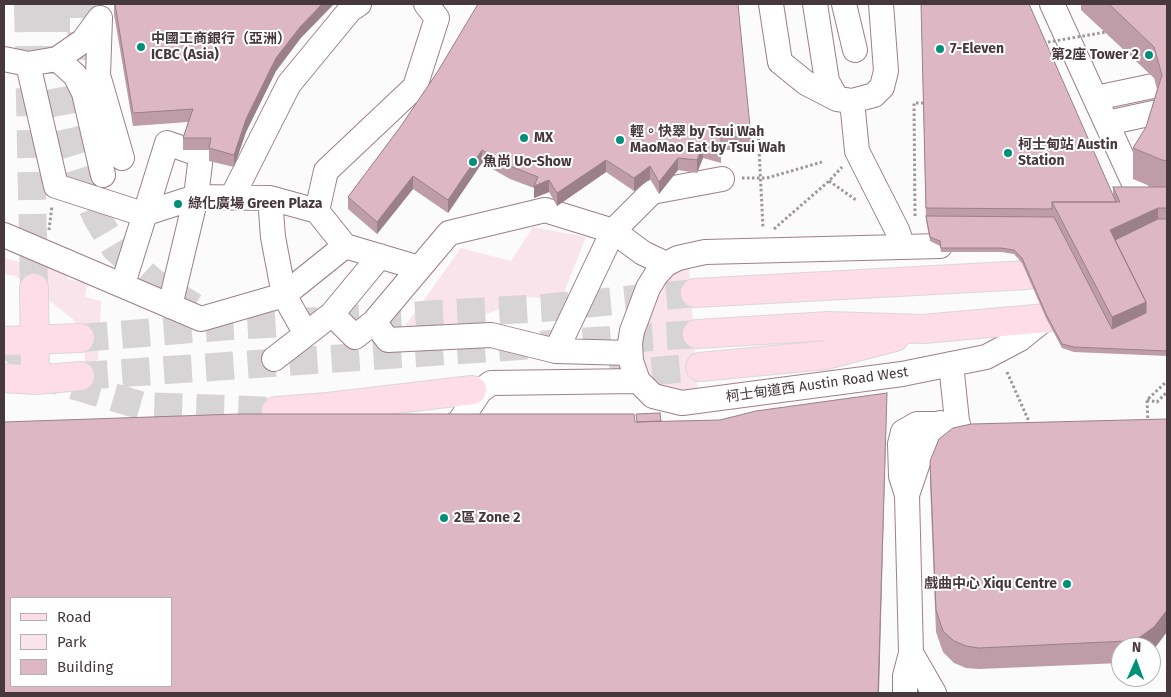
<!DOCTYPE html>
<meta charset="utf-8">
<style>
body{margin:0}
#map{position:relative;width:1171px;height:697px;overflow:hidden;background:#fbfbfb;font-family:"Fira Sans",sans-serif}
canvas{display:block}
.frame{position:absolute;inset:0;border:5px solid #47383d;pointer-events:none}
.legend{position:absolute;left:10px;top:597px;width:162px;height:90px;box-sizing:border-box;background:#fff;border:1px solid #b5afb1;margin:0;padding:6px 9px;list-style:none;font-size:15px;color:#47383d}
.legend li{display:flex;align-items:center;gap:10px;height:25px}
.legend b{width:25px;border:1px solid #b5afb1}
.north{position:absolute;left:1111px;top:637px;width:50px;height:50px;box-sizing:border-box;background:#fff;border:1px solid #b5afb1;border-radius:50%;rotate:2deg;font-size:14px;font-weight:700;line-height:20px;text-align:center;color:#47383d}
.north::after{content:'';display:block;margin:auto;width:18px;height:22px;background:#00907a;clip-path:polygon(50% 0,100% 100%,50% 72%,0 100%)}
</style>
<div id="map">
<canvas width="1171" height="697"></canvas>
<div class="frame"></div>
<ul class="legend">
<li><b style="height:6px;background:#fedce8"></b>Road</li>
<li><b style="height:14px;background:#fae4eb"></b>Park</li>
<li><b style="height:14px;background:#ddb7c4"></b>Building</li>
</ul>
<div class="north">N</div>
</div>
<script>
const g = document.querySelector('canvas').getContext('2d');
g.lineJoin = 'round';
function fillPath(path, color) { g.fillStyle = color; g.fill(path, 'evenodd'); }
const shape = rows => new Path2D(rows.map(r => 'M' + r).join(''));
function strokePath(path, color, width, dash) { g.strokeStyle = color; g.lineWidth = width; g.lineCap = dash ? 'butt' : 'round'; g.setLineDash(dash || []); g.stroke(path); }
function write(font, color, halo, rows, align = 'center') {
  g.font = font + ' "Fira Sans","Noto Sans TC",sans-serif'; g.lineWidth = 4; g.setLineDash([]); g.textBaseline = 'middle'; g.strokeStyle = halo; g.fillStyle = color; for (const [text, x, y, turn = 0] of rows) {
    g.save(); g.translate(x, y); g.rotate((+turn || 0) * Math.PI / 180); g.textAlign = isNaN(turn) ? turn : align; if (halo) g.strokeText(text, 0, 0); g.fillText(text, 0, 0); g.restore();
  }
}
fillPath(shape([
 [533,227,586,237,561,300,527,297,451,329,405,326,461,248,511,261],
 [23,254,50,260,48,267,69,271,67,279,87,283,85,297,101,301,98,360,85,362,84,345,74,320,26,282,15,276,4,274,4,258,21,262],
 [689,267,698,397,670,394,649,378,639,349,642,332,660,287,668,277]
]), '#fae4eb');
strokePath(shape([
 [28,4,34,288],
 [56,4,56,82,65,130,80,178,96,216,115,248,153,282,194,307],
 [80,102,82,4],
 [80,338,231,326,543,308,695,293],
 [4,341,45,377,143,406,276,411],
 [610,375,700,367],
 [80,376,697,334]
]), '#d7d4d5', 28, [28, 14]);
const minor = shape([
 [771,4,780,62,806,83,837,99,852,101,874,95,882,87,886,71,881,4],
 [815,4,827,81,837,99],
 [844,4,855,50],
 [1052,4,1149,216],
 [100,18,98,75,122,158],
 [4,59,28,64,57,59,83,41,100,18],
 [57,59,75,75,84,93,103,175],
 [28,64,56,186,143,214,196,197,270,198,317,211,345,246,419,268],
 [1096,98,1167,83],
 [852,101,857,151,897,230,903,247],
 [1107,123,1167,110],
 [232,197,289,84,350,10,359,4],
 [270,198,273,237,284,295,306,334],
 [317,211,326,171,415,87,437,18,426,4],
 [4,235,201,319,284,295,345,246],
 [940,246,705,252,678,258,666,264,656,275,648,288,632,331,630,343,631,361,638,381,653,396,682,403,902,374,986,357,1020,339,1046,318],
 [123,284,167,143,201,155,196,197,170,306],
 [332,314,380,256],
 [374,322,449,233,545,210,613,231,643,253,666,264],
 [556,351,613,231,652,192,722,179],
 [274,359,332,314,355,337,374,322,388,340,491,335,556,351,630,353],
 [951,364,959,440],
 [441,436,460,421,480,391,491,383,638,381],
 [907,495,928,433,940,423],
 [911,653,934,693],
 [905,693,905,676,911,653,907,495,901,476,900,444,903,432,917,424,958,424]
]);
const major = shape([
 [34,288,35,380],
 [695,293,1027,275],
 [697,334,829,326,923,329,1046,318],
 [4,341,80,338],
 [700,367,826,355,895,337],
 [4,378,35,380,80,376],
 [276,411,328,407,472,390]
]);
strokePath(minor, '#a07d8a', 26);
strokePath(major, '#dad7d8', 30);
strokePath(shape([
 [758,129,763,228],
 [742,178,767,178,822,162],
 [829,181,856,200],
 [915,216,914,103,923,103],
 [774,229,829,181,842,167],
 [49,230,52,206],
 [1007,372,1031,426],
 [1147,400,1157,402,1167,392],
 [1148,423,1147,400,1167,381]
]), '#9e9699', 3, [2.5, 2.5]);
strokePath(minor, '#fff', 24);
strokePath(major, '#fedce8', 28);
strokePath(shape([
 [1043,43,1106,32]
]), '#9e9699', 3, [2.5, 2.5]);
fillPath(shape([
 [114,4,300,39,276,71,246,132,234,167,209,161,209,150,183,150,183,138,188,122,133,126,114,14],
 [921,4,1113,195,1113,187,1152,187,1133,179,1133,148,1146,127,1157,89,1154,78,1081,10,1081,4,1167,4,1167,356,1074,352,1062,348,1046,318,1022,263,1014,254,1001,252,941,252,940,246,930,241,926,220],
 [438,71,751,137,751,150,721,150,721,163,703,158,697,173,678,170,659,194,650,179,634,191,606,172,557,206,549,192,534,198,534,188,510,179,482,163,448,213,413,189,377,234,348,209,348,197,401,126],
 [1167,419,1167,631,1154,649,1151,651,1151,647,1121,647,1121,663,979,669,966,668,954,663,943,652,936,632,930,483,930,461]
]), '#be9da9');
fillPath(shape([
 [322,4,334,4,300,39,276,71,246,132,234,167,234,155,246,119,276,58,300,27],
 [703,145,703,158,697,173,697,160],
 [482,150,482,163,448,213,448,200],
 [678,158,678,170,659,194,659,182],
 [606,160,606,172,557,206,557,193],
 [650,166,650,179,634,191,634,178],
 [413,176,413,189,377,234,377,222],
 [549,180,549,192,534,198,534,186],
 [1158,208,1158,224,1112,245,1110,230],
 [1146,302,1146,318,1112,333,1112,317],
 [887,393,879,693,878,693],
 [1167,610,1167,632,1154,649,1151,651,1151,647,1127,647,1127,641]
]), '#9b8089');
const building = shape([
 [115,4,322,4,300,27,276,58,246,119,234,155,209,148,211,138,183,138,193,109,133,113,115,4],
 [478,4,738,4,751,137,721,137,721,151,703,145,697,160,678,158,659,182,650,166,634,178,606,160,557,193,549,180,534,186,538,177,510,166,482,150,448,200,413,176,377,222,348,197,401,126,438,71,478,4],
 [921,4,1029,4,1116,202,1052,202,1052,209,926,208,921,4],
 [1109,4,1167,4,1167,161,1162,160,1133,148,1146,127,1162,75,1154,47,1109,4],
 [1113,187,1167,187,1167,208,1158,208,1110,230,1146,302,1112,317,1052,202,1120,202,1113,187],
 [926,216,1054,217,1112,329,1146,313,1146,302,1115,240,1158,219,1167,219,1167,351,1074,347,1062,344,1046,314,1022,258,1014,250,1001,248,941,248,940,241,930,237,926,216],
 [887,393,878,693,4,693,4,422,238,414,634,414,635,422,720,420,756,411,887,393],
 [11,598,171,598,171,686,11,686,11,598],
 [660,413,661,421,637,422,636,414,660,413],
 [1167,419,1167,610,1154,627,1140,637,1127,641,979,648,966,646,954,641,943,631,936,610,930,461,939,439,953,428,971,424,1167,419]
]);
fillPath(building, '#ddb7c4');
strokePath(building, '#9b8089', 1);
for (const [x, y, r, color] of [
 [141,47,5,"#00907a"],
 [940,49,5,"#00907a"],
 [1149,55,5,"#00907a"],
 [524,138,5,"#00907a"],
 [620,140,5,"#00907a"],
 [1008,153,5,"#00907a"],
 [473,162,5,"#00907a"],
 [178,204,5,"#00907a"],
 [444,518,5,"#00907a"],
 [1067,584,5,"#00907a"]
]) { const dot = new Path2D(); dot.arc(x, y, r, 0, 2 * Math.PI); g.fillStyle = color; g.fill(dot); strokePath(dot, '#fff', 2); }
write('bold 14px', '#47383d', '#fff', [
 ["中國工商銀行（亞洲）",151,39],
 ["ICBC (Asia)",151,55],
 ["7-Eleven",950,49],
 ["第2座 Tower 2",1139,55,"right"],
 ["輕。快翠 by Tsui Wah",630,132],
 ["MaoMao Eat by Tsui Wah",630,148],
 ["MX",534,138],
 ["柯士甸站 Austin",1018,145],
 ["Station",1018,161],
 ["魚尚 Uo-Show",483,162],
 ["綠化廣場 Green Plaza",188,204],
 ["2區 Zone 2",454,518],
 ["戲曲中心 Xiqu Centre",1057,584,"right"]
], 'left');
write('14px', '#47383d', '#fff', [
 ["柯士甸道西 Austin Road West",817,385,-8]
]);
</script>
